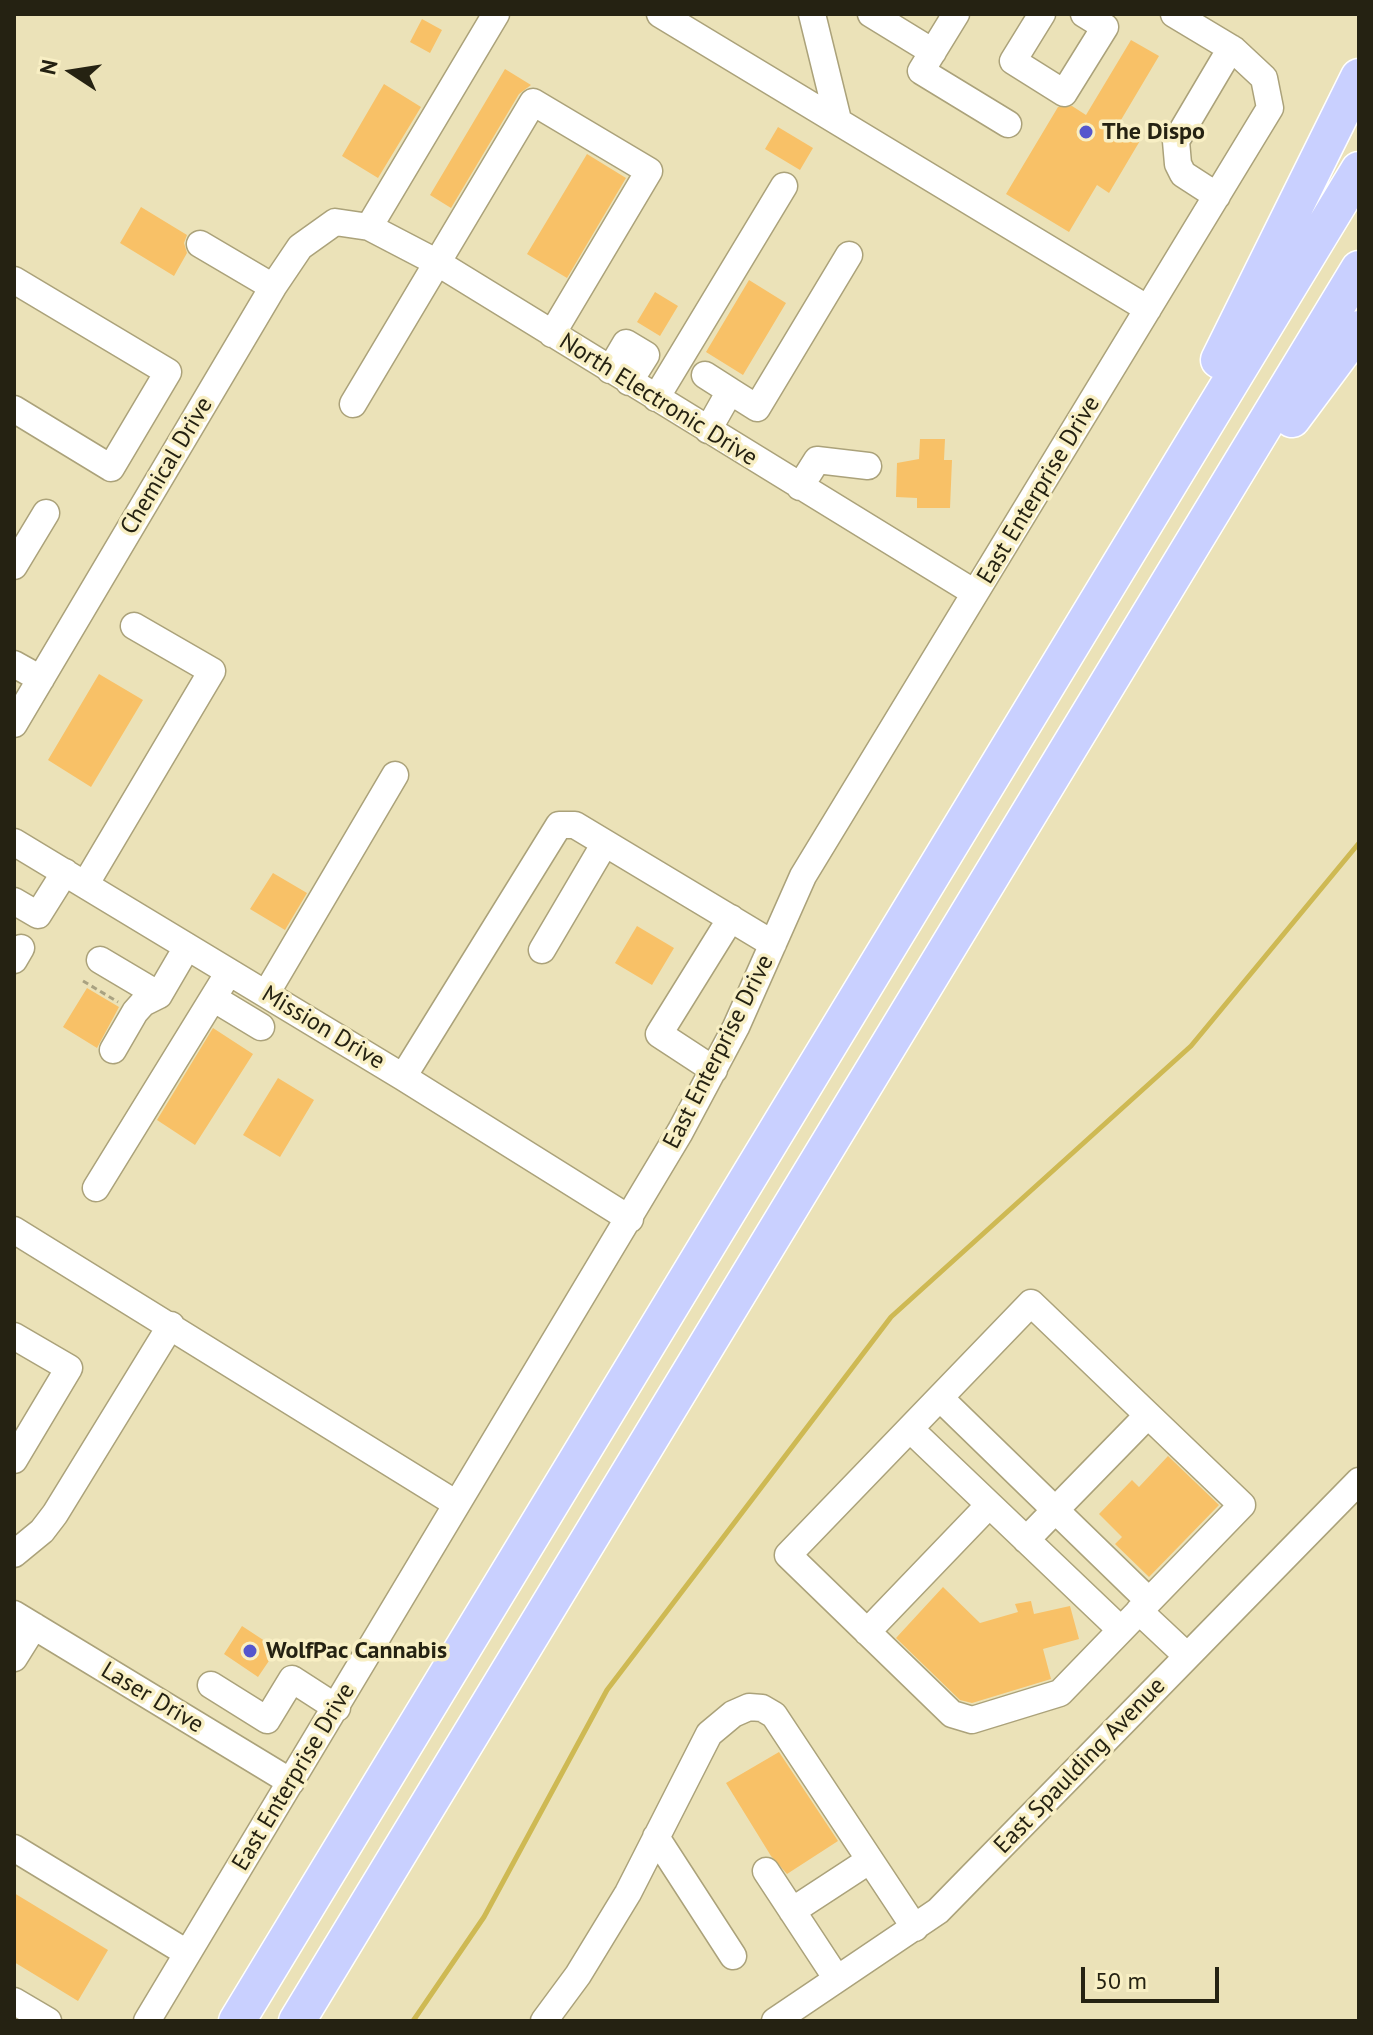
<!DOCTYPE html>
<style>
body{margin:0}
#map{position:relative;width:1373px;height:2035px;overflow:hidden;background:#ebe2b8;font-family:"PT Sans",sans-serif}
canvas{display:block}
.frame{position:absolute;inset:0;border:16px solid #252212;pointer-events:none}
.north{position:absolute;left:32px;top:32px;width:80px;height:80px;-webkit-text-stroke:6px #f8efc4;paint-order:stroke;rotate:282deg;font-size:22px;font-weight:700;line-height:32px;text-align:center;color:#252212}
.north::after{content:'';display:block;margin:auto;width:28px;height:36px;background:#252212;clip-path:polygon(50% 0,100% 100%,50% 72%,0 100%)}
.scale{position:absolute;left:1081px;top:1967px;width:138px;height:36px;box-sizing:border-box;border:4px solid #252212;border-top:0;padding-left:10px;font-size:24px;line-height:28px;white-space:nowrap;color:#252212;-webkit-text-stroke:6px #f8efc4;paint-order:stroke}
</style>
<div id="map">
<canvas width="1373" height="2035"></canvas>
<div class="frame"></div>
<div class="north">N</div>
<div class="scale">50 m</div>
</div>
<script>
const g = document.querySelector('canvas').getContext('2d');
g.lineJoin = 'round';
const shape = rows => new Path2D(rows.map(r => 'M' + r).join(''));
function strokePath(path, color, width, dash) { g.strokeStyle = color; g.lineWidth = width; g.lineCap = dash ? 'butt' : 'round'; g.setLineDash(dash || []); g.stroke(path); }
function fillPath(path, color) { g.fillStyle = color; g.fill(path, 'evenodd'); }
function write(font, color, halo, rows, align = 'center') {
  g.font = font + ' "PT Sans",sans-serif'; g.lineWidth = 7; g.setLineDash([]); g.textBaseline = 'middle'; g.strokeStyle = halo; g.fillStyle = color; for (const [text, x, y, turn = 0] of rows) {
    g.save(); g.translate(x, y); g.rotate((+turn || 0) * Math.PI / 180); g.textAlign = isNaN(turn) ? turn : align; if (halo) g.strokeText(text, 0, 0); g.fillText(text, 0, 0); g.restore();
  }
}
strokePath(shape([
 [413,2021,484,1917,607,1690,891,1317,1191,1046,1359,843]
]), '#ceb953', 5);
fillPath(shape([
 [422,19,442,30,430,53,410,42],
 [1131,40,1159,56,1118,125,1141,139,1109,193,1097,185,1069,232,1006,194,1058,107,1072,106,1086,115],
 [505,69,531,85,519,94,451,208,430,195],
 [384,84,421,107,378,178,342,156],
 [778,127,813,148,800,170,765,149],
 [587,154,626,178,567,278,527,254],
 [141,207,187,235,184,243,187,253,174,276,120,243],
 [749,280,786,303,743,375,706,352],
 [655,292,678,306,660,336,637,322],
 [920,439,945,439,944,460,952,460,950,508,917,508,917,498,896,497,897,463,919,459],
 [99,674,143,700,91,787,48,760],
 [273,873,307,893,285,930,250,909],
 [637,926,674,948,652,985,615,963],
 [87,988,119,1007,97,1048,63,1027],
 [213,1028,253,1054,195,1145,157,1120],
 [278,1078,314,1100,280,1157,243,1135],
 [1168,1456,1219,1505,1149,1577,1115,1544,1122,1537,1099,1514,1132,1480,1139,1487],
 [943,1587,980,1623,1018,1612,1015,1604,1031,1601,1034,1614,1070,1606,1079,1639,1043,1649,1051,1679,972,1703,960,1700,896,1638],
 [242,1626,277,1649,258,1677,224,1654],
 [779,1752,838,1841,787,1874,771,1856,726,1783],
 [14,1893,108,1950,78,2001,14,1962]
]), '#f8c167');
const minor = shape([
 [660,14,1148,309],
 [812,14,838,120],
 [871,14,933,52],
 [956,14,921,71,1008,124],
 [1042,14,1013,61,1064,93,1105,27,1084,14],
 [1217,196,1183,174,1178,164,1176,141,1231,48],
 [369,227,496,14],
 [200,244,273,287],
 [14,280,168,372,111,468,14,409],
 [610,370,626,343,646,355,629,382],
 [705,375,730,391,708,430],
 [730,391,757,408,849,255],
 [656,398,784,186],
 [353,404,533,102,649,171,552,334],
 [800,487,817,460,868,466],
 [14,566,46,513],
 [14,664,41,679],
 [14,724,273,287,300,247,335,222,369,227,438,263,975,593],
 [14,842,403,1077,630,1219],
 [85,885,212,671,134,626],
 [14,901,38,915,65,872],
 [542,950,605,843],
 [14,960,21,948],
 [100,960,159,995,187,947],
 [266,994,395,775],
 [213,998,261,1027],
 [113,1050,135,1012,143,1003,159,995],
 [714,1070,659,1034,731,918],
 [403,1077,559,825,575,825,773,944],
 [96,1188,229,972],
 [14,1230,455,1503],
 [1031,1303,1242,1505,1060,1693,972,1720,952,1714,788,1555,1031,1303],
 [14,1336,69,1368,14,1460],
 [940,1398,1149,1601],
 [910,1429,1121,1630],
 [1026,1540,1148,1415],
 [14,1554,42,1531,55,1514,171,1325],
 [1139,1611,1187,1656],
 [14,1614,291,1782],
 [867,1632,989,1505],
 [14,1658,34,1626],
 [211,1685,267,1720,292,1679,337,1708],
 [656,1837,733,1956],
 [14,1848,187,1953],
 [766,1871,837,1979],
 [792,1911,870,1860],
 [14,2001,48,2021],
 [147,2021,680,1132,736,1027,803,876,1270,108,1264,78,1234,50,1174,14],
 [544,2021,578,1975,628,1893,709,1734,733,1714,749,1707,762,1708,774,1715,915,1928],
 [775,2021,938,1911,1359,1481]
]);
const highway = shape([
 [1219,360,1359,77],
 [1292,419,1359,329],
 [237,2021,1359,170],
 [297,2021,1359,269]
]);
strokePath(minor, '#aba27a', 29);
strokePath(highway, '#fff', 39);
strokePath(shape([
 [83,981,118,1002]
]), '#a9a281', 3, [6, 4]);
strokePath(minor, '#fff', 26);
strokePath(highway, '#c9d0ff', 36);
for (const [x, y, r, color] of [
 [1086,132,8,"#5556cd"],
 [250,1651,8,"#5556cd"]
]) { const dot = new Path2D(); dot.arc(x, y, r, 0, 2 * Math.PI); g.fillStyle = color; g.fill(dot); strokePath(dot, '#f8efc4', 3); }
write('bold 24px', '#252212', '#f8efc4', [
 ["The Dispo",1102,132],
 ["WolfPac Cannabis",266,1651]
], 'left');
write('24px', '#252212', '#f8efc4', [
 ["North Electronic Drive",658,400,32],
 ["Chemical Drive",167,466,-59],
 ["East Enterprise Drive",1039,490,-59],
 ["Mission Drive",323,1028,31],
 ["East Enterprise Drive",719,1052,-63],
 ["Laser Drive",152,1698,31],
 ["East Spaulding Avenue",1080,1766,-46],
 ["East Enterprise Drive",294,1777,-59]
]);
</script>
